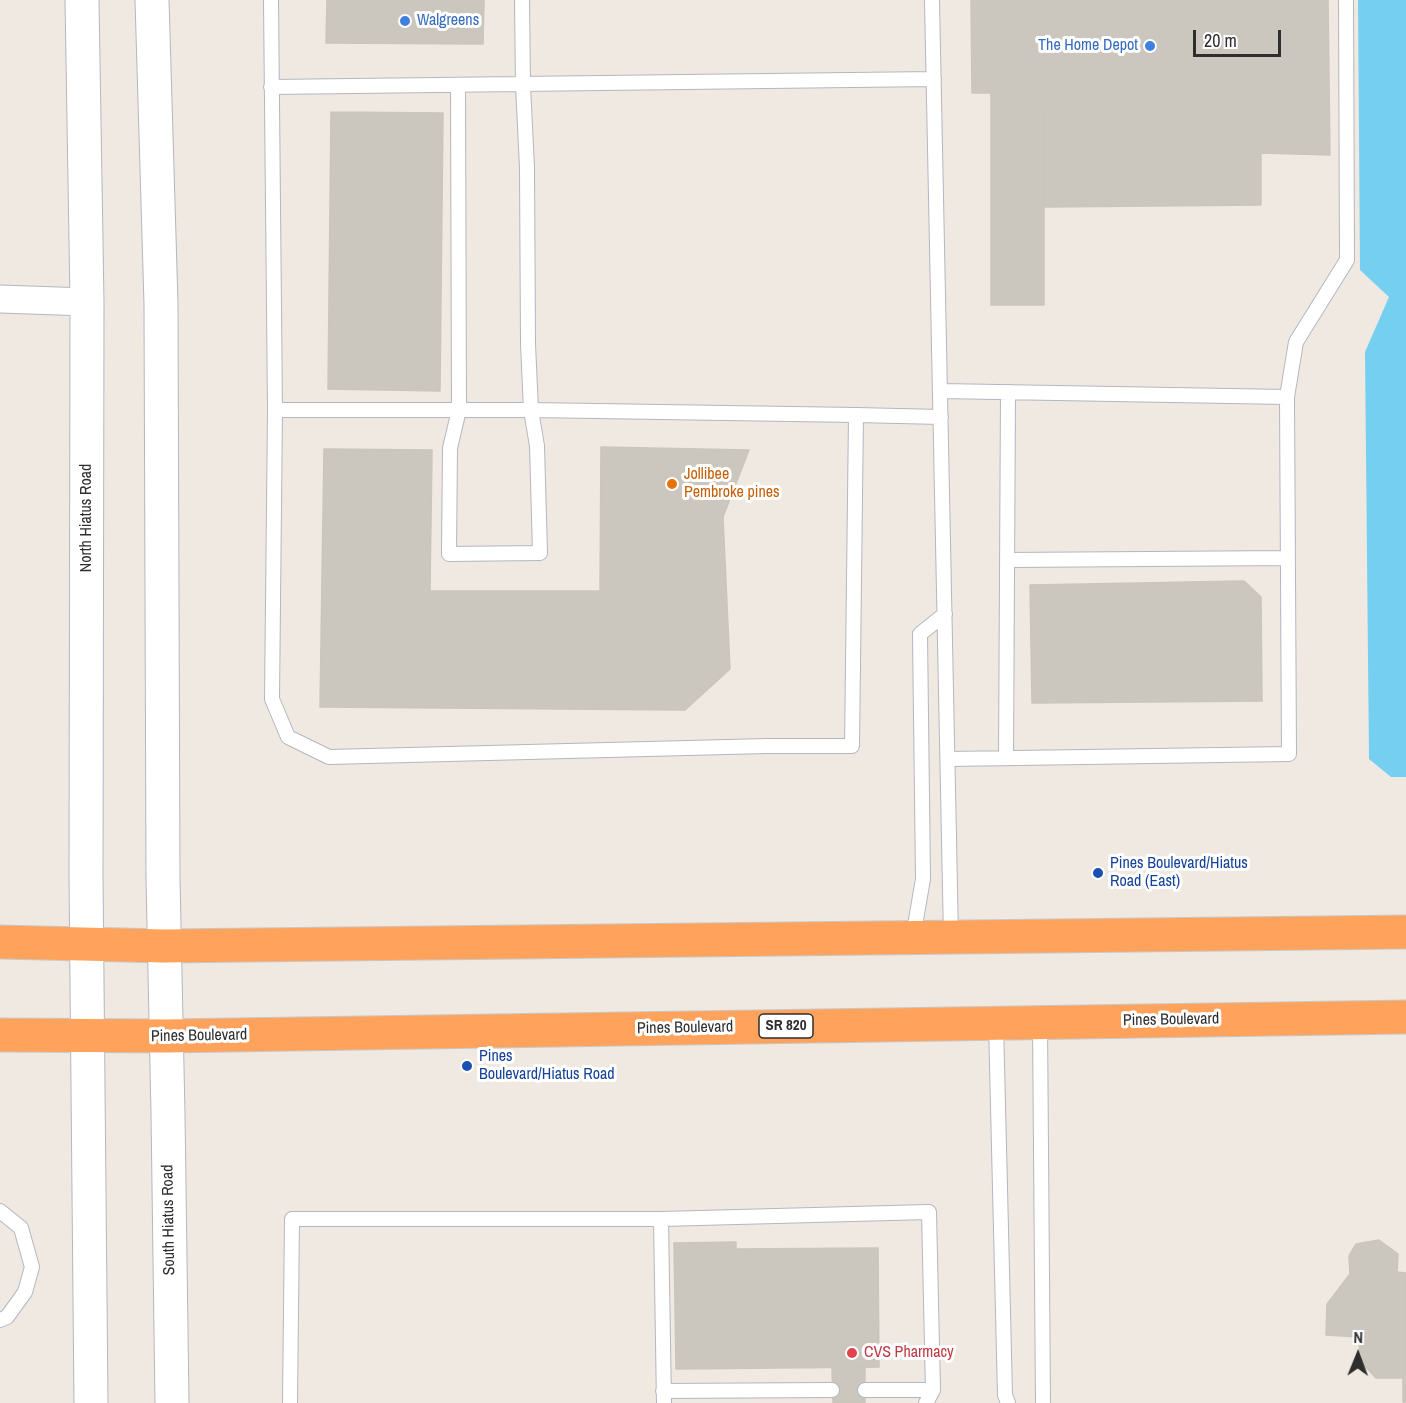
<!DOCTYPE html>
<style>
body{margin:0}
#map{position:relative;width:1406px;height:1403px;overflow:hidden;background:#efe9e1;font-family:"Archivo Narrow",sans-serif}
canvas{display:block}
.north{position:absolute;left:1328px;top:1325px;width:60px;height:60px;-webkit-text-stroke:4px #fff;paint-order:stroke;rotate:1deg;font-size:16px;font-weight:700;line-height:24px;text-align:center;color:#2e2e2e}
.north::after{content:'';display:block;margin:auto;width:21px;height:27px;background:#2e2e2e;clip-path:polygon(50% 0,100% 100%,50% 72%,0 100%)}
.scale{position:absolute;left:1193px;top:30px;width:88px;height:27px;box-sizing:border-box;border:3px solid #2e2e2e;border-top:0;padding-left:8px;font-size:18px;line-height:21px;white-space:nowrap;color:#2e2e2e;-webkit-text-stroke:4px #fff;paint-order:stroke}
</style>
<div id="map">
<canvas width="1406" height="1403"></canvas>
<div class="north">N</div>
<div class="scale">20 m</div>
</div>
<script>
const g = document.querySelector('canvas').getContext('2d');
g.lineJoin = 'round';
function fillPath(path, color) { g.fillStyle = color; g.fill(path, 'evenodd'); }
const shape = rows => new Path2D(rows.map(r => 'M' + r).join(''));
function strokePath(path, color, width, dash) { g.strokeStyle = color; g.lineWidth = width; g.lineCap = dash ? 'butt' : 'round'; g.setLineDash(dash || []); g.stroke(path); }
function write(font, color, halo, rows, align = 'center') {
  g.font = font + ' "Archivo Narrow",sans-serif'; g.lineWidth = 6; g.setLineDash([]); g.textBaseline = 'middle'; g.strokeStyle = halo; g.fillStyle = color; for (const [text, x, y, turn = 0] of rows) {
    g.save(); g.translate(x, y); g.rotate((+turn || 0) * Math.PI / 180); g.textAlign = isNaN(turn) ? turn : align; if (halo) g.strokeText(text, 0, 0); g.fillText(text, 0, 0); g.restore();
  }
}
fillPath(shape([
 [1358,0,1406,0,1406,777,1391,777,1369,759,1365,352,1389,297,1360,270]
]), '#75cff0');
const building = shape([
 [327,0,484,0,483,44,326,43,327,0],
 [971,0,1328,0,1330,155,1261,153,1261,111,991,111,991,93,972,93,971,0],
 [991,111,1044,111,1044,305,991,305,991,111],
 [1044,111,1261,111,1261,205,1044,207,1044,111],
 [331,112,443,113,440,391,328,389,331,112],
 [601,447,749,450,723,517,730,669,685,710,320,707,324,449,432,450,430,591,600,591,601,447],
 [1244,581,1261,597,1262,701,1032,703,1030,585,1244,581],
 [1379,1240,1398,1254,1397,1272,1406,1273,1406,1402,1403,1402,1403,1378,1376,1378,1360,1361,1359,1337,1326,1335,1327,1304,1350,1274,1349,1256,1356,1244,1379,1240],
 [736,1242,736,1249,878,1248,879,1367,676,1369,674,1243,736,1242],
 [865,1367,865,1403,833,1403,832,1368,865,1367]
]);
fillPath(building, '#cbc7bf');
strokePath(building, '#cbc5ba', 1.5);
const lane = shape([
 [271,0,275,410],
 [932,0,951,937],
 [458,86,459,410,450,448,449,554,540,553,537,446,531,410,528,344,527,168,523,85,522,0],
 [271,87,934,79],
 [941,391,1287,397,1289,754,948,759],
 [1287,397,1296,342,1347,260,1346,0],
 [856,415,852,746,767,746,329,757,288,737,272,699,275,410,531,410,856,415,941,417],
 [1007,560,1288,558],
 [1006,758,1008,392],
 [913,937,923,879,920,634,945,614],
 [1040,1022,1043,1403],
 [996,1023,1005,1395,1008,1403],
 [0,1211,21,1228,32,1267,25,1292,7,1317,0,1320],
 [661,1219,664,1403],
 [865,1390,933,1390],
 [663,1391,832,1390],
 [290,1403,292,1219,661,1219,929,1212,933,1390,926,1403]
]);
const street = shape([
 [0,299,87,302]
]);
const secondary = shape([
 [82,0,87,302,86,875,91,1403],
 [152,0,161,304,163,879,168,1114,172,1403]
]);
const highway = shape([
 [0,942,164,946,1406,932],
 [0,1035,166,1036,1406,1017]
]);
strokePath(lane, '#b4b7c1', 16);
strokePath(street, '#b4b7c1', 29);
strokePath(secondary, '#b4b7c1', 35);
strokePath(highway, '#c9c9c9', 35);
strokePath(lane, '#fff', 14);
strokePath(street, '#fff', 27);
strokePath(secondary, '#fff', 33);
strokePath(highway, '#ffa35c', 33);
for (const [x, y, r, color] of [
 [405,21,6,"#3f7fe0"],
 [1150,46,6,"#3f7fe0"],
 [672,484,6,"#e8710a"],
 [1098,873,6,"#1a4fb4"],
 [467,1066,6,"#1a4fb4"],
 [852,1353,6,"#e0444e"]
]) { const dot = new Path2D(); dot.arc(x, y, r, 0, 2 * Math.PI); g.fillStyle = color; g.fill(dot); strokePath(dot, '#fff', 2); }
for (const [x, y, w] of [
 [786,1026,54]
]) { const box = new Path2D(); box.roundRect(x - w / 2, y - 12, w, 24, 4.5); g.fillStyle = '#fff'; g.fill(box); strokePath(box, '#2e2e2e', 1.5); }
write('bold 15px', '#2e2e2e', null, [
 ["SR 820",786,1026]
]);
write('16px', '#366cbe', '#fff', [
 ["Walgreens",417,21],
 ["The Home Depot",1138,46,"right"]
], 'left');
write('16px', '#c56008', '#fff', [
 ["Jollibee",684,475],
 ["Pembroke pines",684,493]
], 'left');
write('16px', '#2e2e2e', '#fff', [
 ["North Hiatus Road",87,518,-90],
 ["Pines Boulevard",1171,1020,-1],
 ["Pines Boulevard",685,1028,-1],
 ["Pines Boulevard",199,1036,-1],
 ["South Hiatus Road",169,1220,-91]
]);
write('16px', '#164399', '#fff', [
 ["Pines Boulevard/Hiatus",1110,864],
 ["Road (East)",1110,882],
 ["Pines",479,1057],
 ["Boulevard/Hiatus Road",479,1075]
], 'left');
write('16px', '#be3a42', '#fff', [
 ["CVS Pharmacy",864,1353]
], 'left');
</script>
